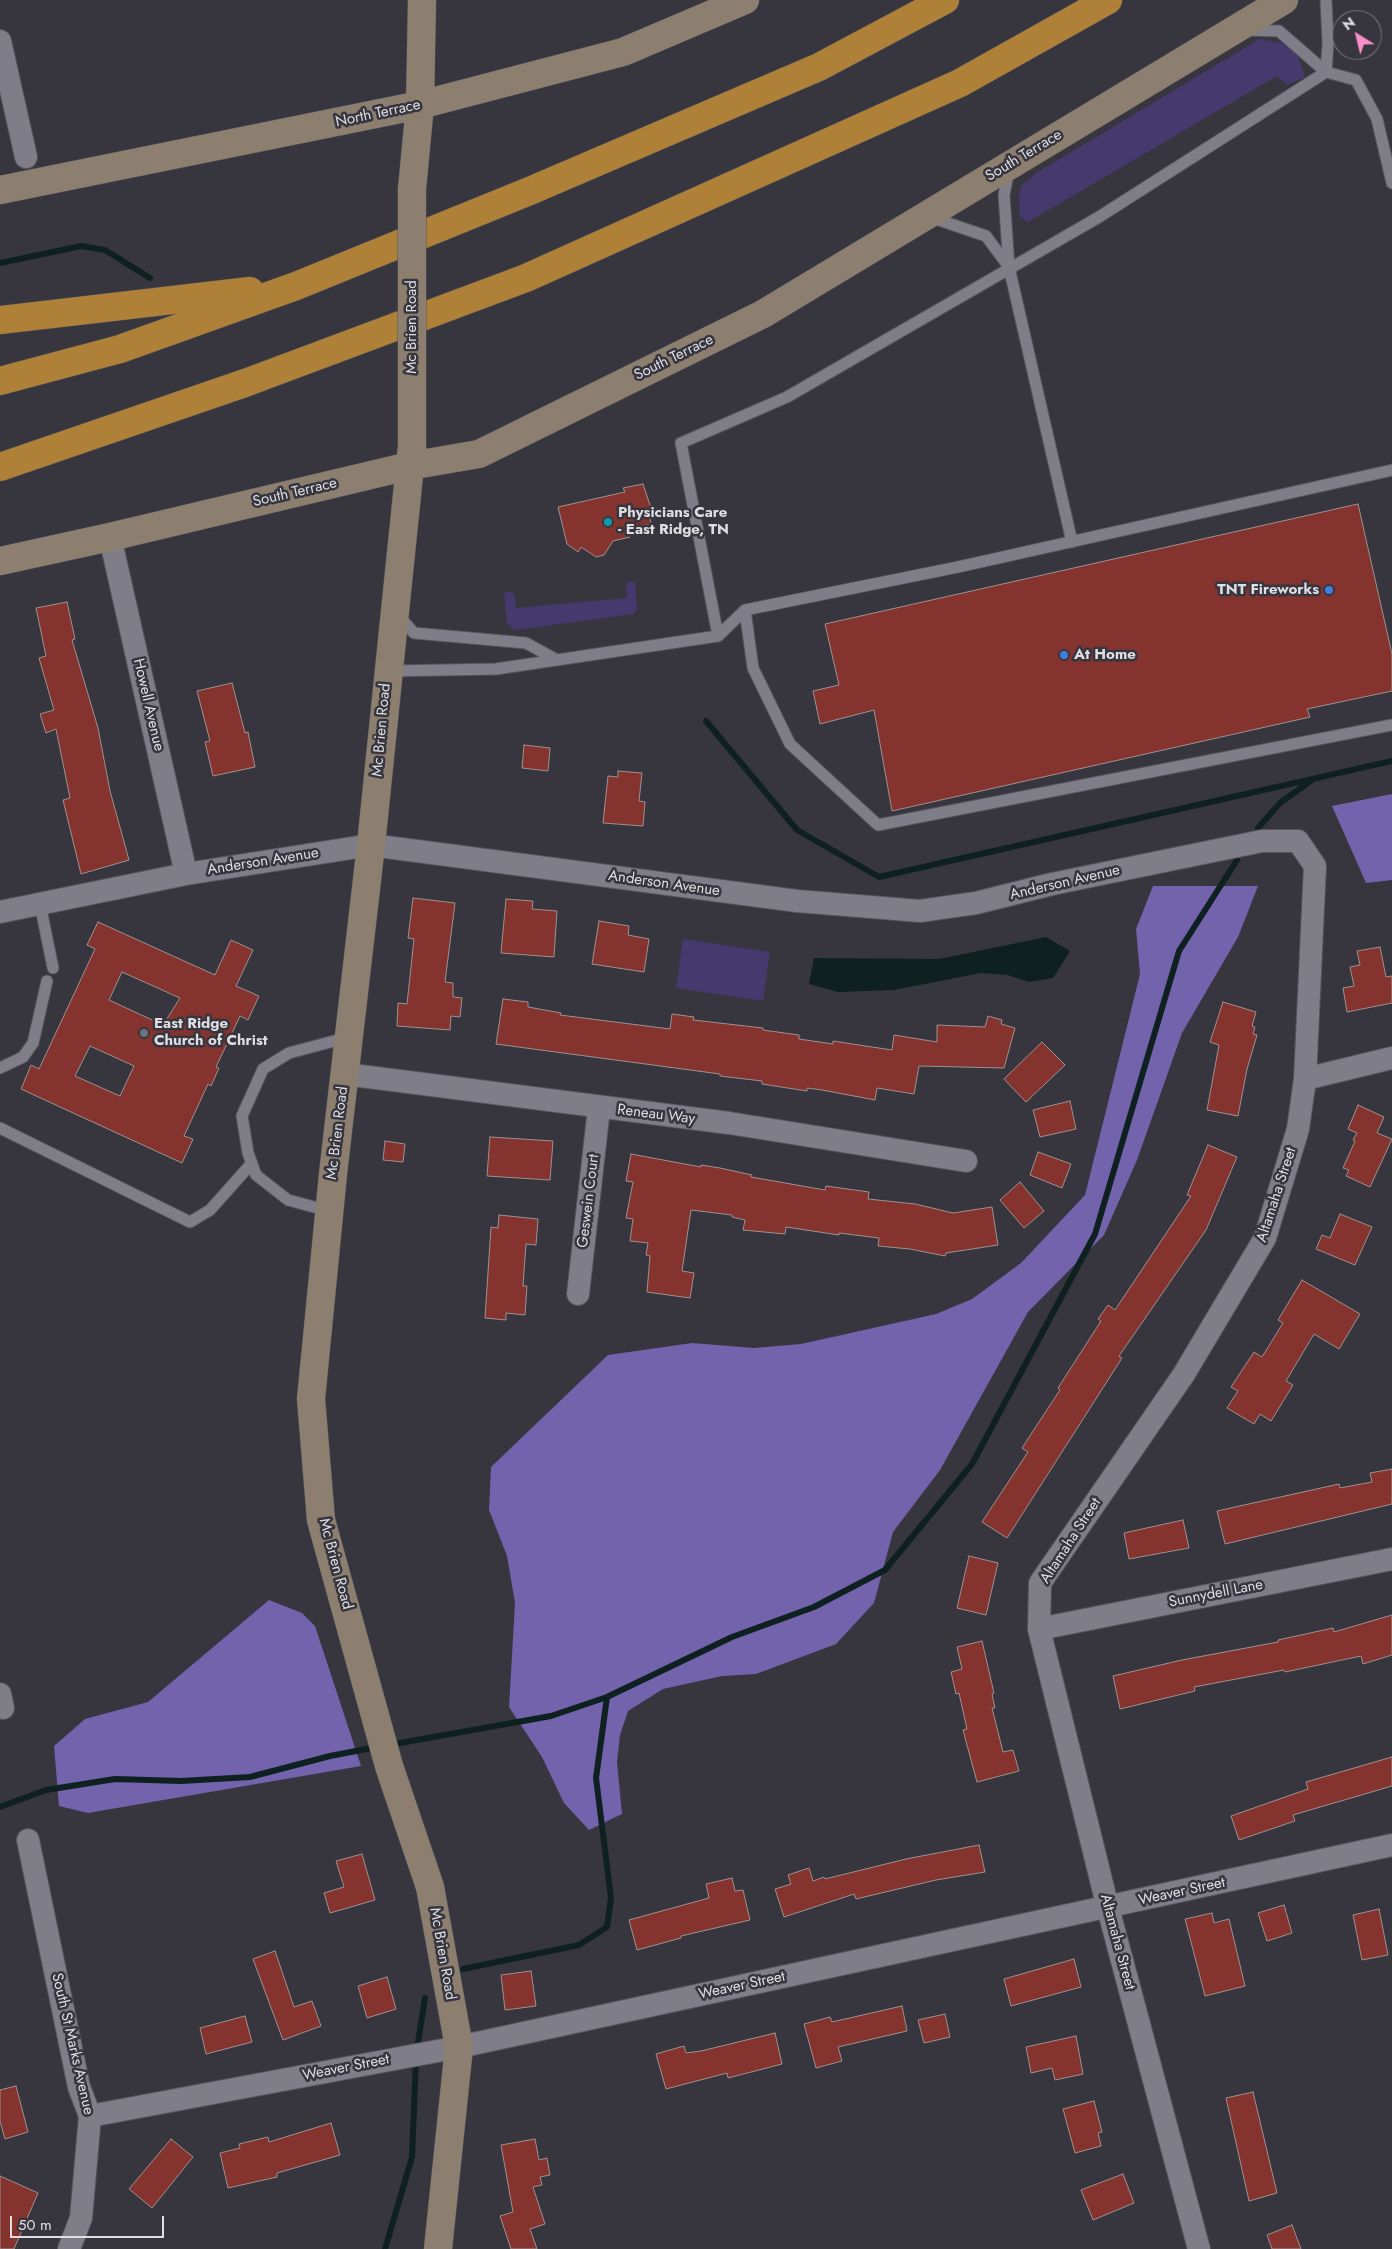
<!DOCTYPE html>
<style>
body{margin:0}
#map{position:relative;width:1392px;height:2249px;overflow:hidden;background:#37363f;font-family:Jost,sans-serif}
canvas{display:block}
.north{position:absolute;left:1332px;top:10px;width:50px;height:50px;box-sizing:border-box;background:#37363f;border:1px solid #7a7981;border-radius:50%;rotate:324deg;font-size:14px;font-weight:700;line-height:20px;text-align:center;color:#dedee3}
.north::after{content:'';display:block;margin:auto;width:18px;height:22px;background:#f98fca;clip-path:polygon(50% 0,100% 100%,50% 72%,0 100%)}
.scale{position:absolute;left:10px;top:2216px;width:154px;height:22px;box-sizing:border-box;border:2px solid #dedee3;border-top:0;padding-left:6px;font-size:15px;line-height:18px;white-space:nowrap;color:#dedee3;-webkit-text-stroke:4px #37363f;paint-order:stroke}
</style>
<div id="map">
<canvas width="1392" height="2249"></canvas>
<div class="north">N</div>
<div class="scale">50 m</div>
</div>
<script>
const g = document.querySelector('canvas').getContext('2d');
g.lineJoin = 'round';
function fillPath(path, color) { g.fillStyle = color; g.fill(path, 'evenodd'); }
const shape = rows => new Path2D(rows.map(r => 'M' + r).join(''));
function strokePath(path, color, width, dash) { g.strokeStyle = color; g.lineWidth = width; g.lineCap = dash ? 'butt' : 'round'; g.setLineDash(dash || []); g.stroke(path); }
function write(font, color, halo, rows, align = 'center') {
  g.font = font + ' Jost,sans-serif'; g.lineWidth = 5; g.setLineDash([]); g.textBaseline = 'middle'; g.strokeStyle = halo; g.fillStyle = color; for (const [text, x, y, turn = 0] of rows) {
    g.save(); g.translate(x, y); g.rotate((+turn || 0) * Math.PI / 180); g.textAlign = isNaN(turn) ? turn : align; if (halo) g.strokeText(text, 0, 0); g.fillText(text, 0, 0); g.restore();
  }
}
fillPath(shape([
 [1260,39,1286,44,1297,53,1305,77,1287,85,1277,76,1028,222,1020,217,1019,194,1022,185,1038,172],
 [628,581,635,583,637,609,634,614,515,630,507,623,504,594,507,591,514,594,516,608,627,598,626,586],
 [683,939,770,952,763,1001,676,988]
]), '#46396e');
fillPath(shape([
 [1392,794,1392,880,1366,883,1332,806],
 [1153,886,1258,886,1238,937,1182,1033,1137,1160,1104,1235,1028,1312,940,1470,893,1532,874,1603,836,1644,756,1674,722,1676,663,1689,628,1711,620,1735,617,1762,622,1814,589,1830,564,1803,542,1757,509,1707,515,1603,507,1556,489,1510,491,1467,608,1355,692,1343,754,1348,801,1344,936,1314,972,1299,1021,1263,1085,1195,1140,974,1136,929],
 [269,1600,302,1613,315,1626,361,1766,88,1813,59,1806,54,1746,85,1719,148,1702]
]), '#7362ac');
fillPath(shape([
 [1046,937,1070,951,1053,978,1029,982,1007,975,981,973,894,990,838,992,809,984,814,958,939,959]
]), '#0f2021');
strokePath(shape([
 [0,263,81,246,105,250,150,278],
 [706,721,797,830,879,877,1392,761],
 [1258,828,1280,803,1312,780],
 [389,1745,551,1716,607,1697,732,1637,814,1607,885,1570,972,1464,1095,1234,1179,951,1237,860],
 [0,1807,46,1790,115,1779,181,1781,250,1777,330,1756,377,1747],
 [463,1969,579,1945,607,1927,611,1898,596,1778,607,1697],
 [417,2049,425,1998],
 [385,2249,412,2157,416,2059]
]), '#0f2021', 6);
const building = shape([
 [643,484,652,511,649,512,651,524,638,527,639,533,629,535,630,537,613,541,604,555,596,557,581,547,578,552,567,544,558,507,625,492,623,488,643,484],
 [1358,504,1392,654,1392,691,1307,709,1310,717,892,811,874,710,820,724,813,691,839,685,825,624,1358,504],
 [67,602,75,639,72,640,98,728,110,791,129,860,81,874,63,800,70,798,56,729,46,733,40,714,54,710,39,658,46,656,36,608,67,602],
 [232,683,245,733,248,732,255,767,213,776,205,742,210,741,197,691,232,683],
 [524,745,550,748,548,771,522,768,524,745],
 [618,771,642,773,639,801,645,802,643,826,603,823,608,776,618,777,618,771],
 [413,898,455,903,445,982,453,983,453,997,462,998,460,1017,451,1016,450,1030,397,1026,398,1003,407,1004,414,939,408,938,413,898],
 [506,899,533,901,532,909,557,911,554,957,501,953,506,899],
 [599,921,629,926,628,935,649,939,644,972,592,964,599,921],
 [98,922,215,975,231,940,253,950,236,986,259,996,248,1020,240,1016,216,1067,219,1068,211,1086,208,1084,184,1136,193,1139,182,1163,21,1089,31,1065,39,1069,95,949,87,945,98,922],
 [122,972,180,998,163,1025,109,1000,122,972],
 [90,1046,134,1066,120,1096,75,1076,90,1046],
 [1380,947,1386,977,1392,976,1392,1003,1347,1012,1343,988,1354,986,1350,967,1360,965,1357,951,1380,947],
 [503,999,528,1002,528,1007,561,1013,560,1015,670,1029,672,1014,694,1017,693,1020,763,1028,763,1030,799,1035,799,1039,833,1044,833,1041,892,1050,894,1035,937,1042,937,1025,985,1027,988,1016,1002,1020,1001,1024,1015,1028,1004,1068,919,1066,914,1094,877,1088,875,1100,822,1090,807,1088,807,1091,762,1084,762,1081,720,1076,720,1074,496,1044,503,999],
 [1223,1002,1256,1012,1252,1026,1255,1027,1253,1034,1257,1035,1247,1069,1238,1116,1207,1110,1219,1045,1210,1042,1223,1002],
 [1042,1042,1065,1065,1026,1102,1004,1079,1042,1042],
 [1070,1101,1076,1129,1040,1137,1033,1110,1070,1101],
 [1358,1105,1384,1117,1377,1133,1392,1139,1370,1187,1346,1176,1349,1170,1343,1168,1355,1141,1353,1140,1357,1133,1348,1129,1358,1105],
 [490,1137,553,1141,550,1180,487,1176,490,1137],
 [385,1141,405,1144,403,1162,383,1160,385,1141],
 [1208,1145,1237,1157,1206,1230,1119,1356,1122,1358,1007,1538,982,1522,1028,1452,1022,1448,1060,1390,1058,1388,1101,1321,1098,1319,1108,1305,1115,1310,1191,1196,1187,1195,1208,1145],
 [1038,1152,1071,1164,1062,1188,1030,1175,1038,1152],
 [631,1154,701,1167,701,1165,720,1168,752,1175,751,1177,825,1190,826,1186,869,1192,868,1199,915,1204,953,1213,992,1207,998,1245,946,1253,945,1256,910,1249,878,1246,879,1238,839,1233,839,1235,786,1227,785,1234,743,1230,745,1220,732,1217,732,1215,691,1210,682,1271,694,1273,690,1298,647,1292,650,1256,646,1255,648,1243,630,1241,633,1219,626,1218,633,1182,626,1181,631,1154],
 [1020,1182,1044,1211,1024,1228,1000,1200,1020,1182],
 [1340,1214,1372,1227,1355,1265,1316,1249,1322,1235,1330,1238,1340,1214],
 [499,1215,538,1219,536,1245,526,1244,523,1286,527,1286,525,1315,506,1313,506,1320,485,1318,491,1227,498,1228,499,1215],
 [1302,1280,1360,1314,1339,1349,1314,1334,1286,1381,1293,1385,1271,1421,1260,1414,1254,1424,1227,1408,1238,1391,1231,1387,1254,1352,1262,1357,1283,1323,1278,1320,1302,1280],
 [1392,1469,1392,1504,1225,1544,1217,1511,1339,1484,1340,1488,1372,1482,1370,1473,1392,1469],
 [1183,1520,1189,1548,1129,1559,1124,1533,1183,1520],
 [969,1556,998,1563,986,1615,957,1608,969,1556],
 [1392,1615,1392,1655,1363,1664,1361,1656,1285,1672,1284,1670,1194,1687,1195,1691,1120,1709,1113,1676,1182,1660,1278,1642,1278,1640,1333,1628,1334,1632,1392,1615],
 [982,1641,994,1693,992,1694,995,1708,992,1708,1003,1752,1013,1750,1019,1771,977,1782,963,1730,967,1729,959,1693,956,1694,951,1672,962,1669,957,1647,982,1641],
 [1392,1757,1392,1786,1293,1815,1295,1821,1239,1840,1231,1816,1308,1789,1306,1782,1392,1757],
 [979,1845,985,1872,936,1880,856,1899,854,1894,784,1917,775,1889,791,1884,788,1875,809,1868,813,1881,824,1877,825,1879,906,1859,979,1845],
 [362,1854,375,1900,330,1913,324,1893,344,1887,336,1861,362,1854],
 [732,1878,735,1891,743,1890,750,1920,681,1936,681,1938,637,1950,629,1920,709,1898,706,1884,732,1878],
 [1284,1905,1292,1933,1267,1941,1258,1913,1284,1905],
 [1379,1909,1388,1955,1362,1960,1353,1915,1379,1909],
 [1212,1913,1214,1923,1229,1919,1245,1986,1205,1996,1185,1919,1212,1913],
 [275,1951,294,2007,312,2001,321,2026,283,2040,253,1959,275,1951],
 [1074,1959,1081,1987,1011,2006,1004,1979,1074,1959],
 [531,1971,536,2006,505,2010,501,1975,531,1971],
 [387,1977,396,2009,367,2018,358,1986,387,1977],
 [902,2006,907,2031,838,2047,842,2061,816,2068,804,2024,830,2017,832,2022,902,2006],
 [945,2014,950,2037,924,2043,918,2020,945,2014],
 [245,2016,252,2042,206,2054,200,2028,245,2016],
 [775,2033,782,2064,728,2078,727,2073,666,2089,656,2054,684,2046,686,2053,701,2051,775,2033],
 [1076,2036,1083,2074,1055,2080,1052,2068,1031,2073,1026,2047,1076,2036],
 [16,2086,28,2132,5,2139,0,2121,0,2090,16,2086],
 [1253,2092,1277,2193,1249,2201,1226,2098,1253,2092],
 [1094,2101,1102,2132,1098,2133,1101,2146,1075,2153,1063,2109,1094,2101],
 [331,2123,340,2155,277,2173,277,2177,228,2188,220,2153,240,2148,239,2144,268,2137,269,2142,331,2123],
 [171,2139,193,2157,152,2208,129,2189,171,2139],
 [535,2139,539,2160,547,2158,550,2175,540,2177,542,2185,533,2187,545,2224,530,2229,537,2249,511,2249,500,2216,513,2212,501,2145,535,2139],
 [1123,2174,1134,2203,1093,2220,1081,2190,1123,2174],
 [0,2176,38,2193,14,2249,0,2249,0,2176],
 [1292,2225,1301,2249,1272,2249,1267,2235,1292,2225]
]);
fillPath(building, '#85332f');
strokePath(building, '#9e9290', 1);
const lane = shape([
 [1246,30,1279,31,1326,72],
 [1326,72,1328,43,1326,0],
 [1009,169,1004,195,1009,267,1072,542],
 [930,217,986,236,1009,267],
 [745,610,753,668,790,744,878,825,1392,725],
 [397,614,414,633,526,643,557,660],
 [718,636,681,443,787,397,1099,217,1326,72,1356,80,1377,119,1392,183],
 [389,671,496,669,718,636,745,610,958,567,1392,470],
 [40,904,53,968],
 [0,1068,23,1057,33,1043,47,981],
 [0,1128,190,1222,210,1210,252,1163],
 [329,1211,288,1200,256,1175,248,1153,242,1116,263,1069,289,1053,349,1037]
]);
const street = shape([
 [0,41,26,157],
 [110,537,186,874],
 [0,912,186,874,371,845,797,901,920,911,976,903,1052,884,1262,841,1298,841,1315,866,1305,1079,1298,1129,1265,1238,1184,1374,1040,1583,1039,1629,1108,1908,1199,2249],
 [345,1074,729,1123,966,1161],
 [1305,1079,1392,1058],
 [578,1294,599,1108],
 [1039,1629,1392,1559],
 [0,1694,3,1708],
 [28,1840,79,2087,90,2116,81,2218,69,2249],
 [90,2116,459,2047,1392,1845]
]);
const secondary = shape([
 [412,189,420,105,422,0],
 [0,190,420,105,623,52,745,0],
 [412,446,371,845,333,1174,311,1399,321,1520,389,1766,430,1887,459,2047,438,2249],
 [0,561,110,537,409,466,479,454,763,314,1284,0]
]);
const highway = shape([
 [0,320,250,291],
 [0,381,120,349,296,286,532,190,819,67,945,0],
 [0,467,245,383,526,278,960,83,1108,0]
]);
strokePath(lane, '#54545b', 13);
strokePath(street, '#54545b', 24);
strokePath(secondary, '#54545b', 29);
strokePath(highway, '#54545b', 29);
strokePath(lane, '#7f7e88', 11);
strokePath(street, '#7f7e88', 22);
strokePath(secondary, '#8d7f70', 28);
strokePath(highway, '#af8037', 28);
const secondaryBridge = shape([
 [412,446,412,189]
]);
strokePath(secondaryBridge, '#54545b', 29, []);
strokePath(secondaryBridge, '#8d7f70', 28);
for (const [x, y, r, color] of [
 [608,522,5,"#0f9aa8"],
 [1329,590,5,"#3f7fe0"],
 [1064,655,5,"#3f7fe0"],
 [144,1033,5,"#6b7280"]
]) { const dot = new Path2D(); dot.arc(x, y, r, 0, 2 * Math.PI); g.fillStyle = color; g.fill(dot); strokePath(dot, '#37363f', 2); }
write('15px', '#dedee3', '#37363f', [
 ["North Terrace",378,114,-12],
 ["South Terrace",1024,156,-31],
 ["Mc Brien Road",412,327,-90],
 ["South Terrace",674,358,-26],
 ["South Terrace",295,493,-13],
 ["Howell Avenue",148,705,77],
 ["Mc Brien Road",382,730,-85],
 ["Anderson Avenue",263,862,-9],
 ["Anderson Avenue",1065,883,-13],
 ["Anderson Avenue",664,884,8],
 ["Reneau Way",656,1115,7],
 ["Mc Brien Road",338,1133,-83],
 ["Altamaha Street",1277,1195,-72],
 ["Geswein Court",589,1201,-83],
 ["Altamaha Street",1071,1541,-57],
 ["Mc Brien Road",335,1564,75],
 ["Sunnydell Lane",1216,1594,-11],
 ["Weaver Street",1182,1892,-12],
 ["Altamaha Street",1117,1942,75],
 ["Mc Brien Road",442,1954,80],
 ["Weaver Street",742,1986,-12],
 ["South St Marks Avenue",72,2044,77],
 ["Weaver Street",346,2068,-11]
]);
write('bold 15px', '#dedee3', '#37363f', [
 ["Physicians Care",618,513],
 ["- East Ridge, TN",618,530],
 ["TNT Fireworks",1319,590,"right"],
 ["At Home",1074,655],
 ["East Ridge",154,1024],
 ["Church of Christ",154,1041]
], 'left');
</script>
